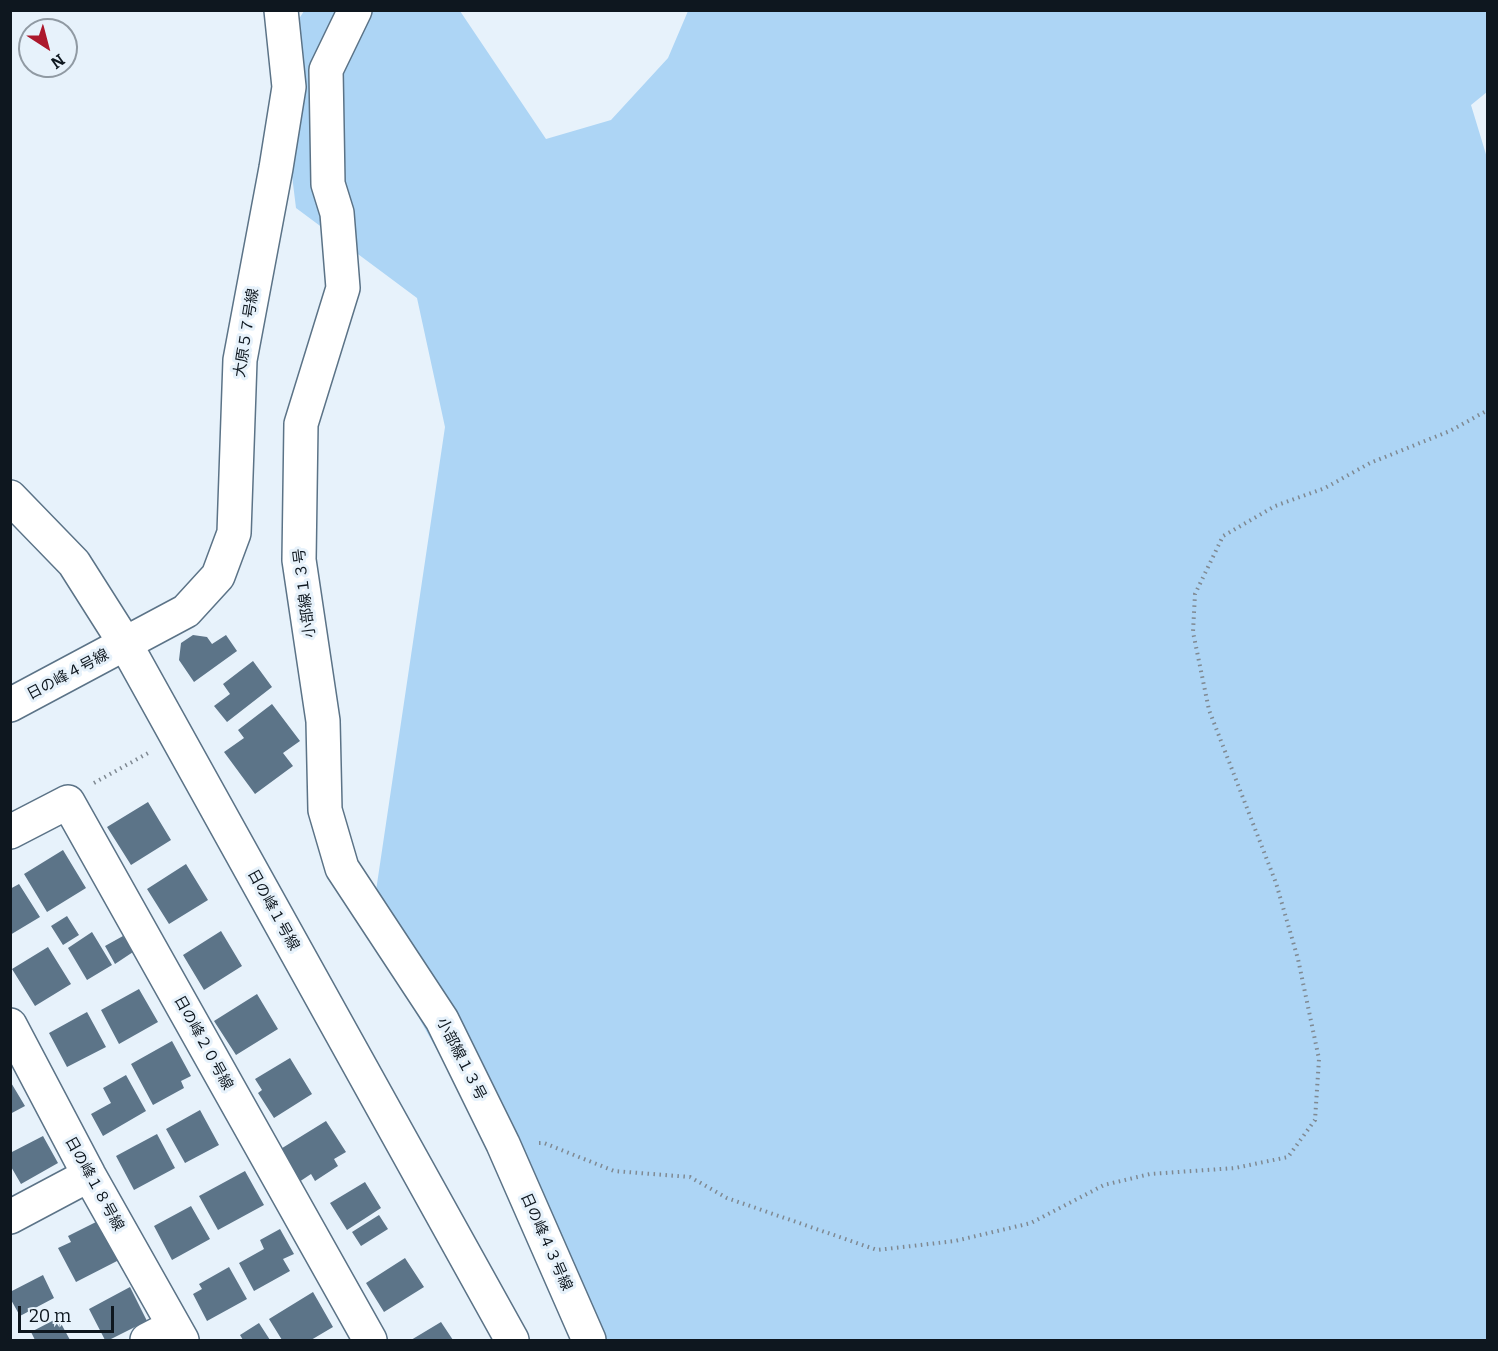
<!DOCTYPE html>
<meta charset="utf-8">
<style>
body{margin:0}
#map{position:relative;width:1498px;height:1351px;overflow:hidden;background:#e7f2fb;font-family:Bitter,serif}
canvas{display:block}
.frame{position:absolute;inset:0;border:12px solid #0e171f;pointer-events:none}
.north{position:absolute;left:18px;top:18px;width:60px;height:60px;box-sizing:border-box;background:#e7f2fb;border:2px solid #909aa3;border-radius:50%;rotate:144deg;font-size:16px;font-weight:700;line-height:24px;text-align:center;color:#0e171f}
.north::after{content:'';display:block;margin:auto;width:21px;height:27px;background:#ac182c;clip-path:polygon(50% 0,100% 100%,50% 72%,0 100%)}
.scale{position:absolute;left:18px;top:1306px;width:96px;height:27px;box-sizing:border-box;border:3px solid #0e171f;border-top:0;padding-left:8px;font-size:18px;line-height:21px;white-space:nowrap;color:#0e171f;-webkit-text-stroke:4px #e7f2fb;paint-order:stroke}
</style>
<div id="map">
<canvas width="1498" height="1351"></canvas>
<div class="frame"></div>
<div class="north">N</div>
<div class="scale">20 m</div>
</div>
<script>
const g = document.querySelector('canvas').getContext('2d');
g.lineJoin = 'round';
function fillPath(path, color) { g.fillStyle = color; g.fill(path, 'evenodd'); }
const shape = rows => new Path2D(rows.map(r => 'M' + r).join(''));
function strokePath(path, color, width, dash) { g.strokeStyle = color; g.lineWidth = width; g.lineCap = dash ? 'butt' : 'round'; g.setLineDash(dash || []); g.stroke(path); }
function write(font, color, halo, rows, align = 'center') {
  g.font = font + ' Bitter,"Noto Sans JP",serif'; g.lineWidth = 6; g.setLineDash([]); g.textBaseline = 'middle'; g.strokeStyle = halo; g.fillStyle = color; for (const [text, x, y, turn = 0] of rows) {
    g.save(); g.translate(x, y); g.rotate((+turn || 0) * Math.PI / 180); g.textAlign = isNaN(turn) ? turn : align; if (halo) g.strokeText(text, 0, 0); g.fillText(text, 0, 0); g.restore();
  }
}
fillPath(shape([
 [304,11,460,11,546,139,611,120,668,58,688,11,1487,11,1487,92,1471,105,1488,161,1487,1340,600,1340,370,931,445,427,417,298,296,208,277,53]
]), '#add5f5');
fillPath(shape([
 [193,635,207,637,212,644,226,635,237,651,194,682,179,660,181,643],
 [253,661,272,687,227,722,214,706,230,694,223,684],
 [272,704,300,741,283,753,293,766,255,794,224,752,244,738,238,730],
 [148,802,171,840,131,865,107,827],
 [63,850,86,888,47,912,24,874],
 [186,864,208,900,169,924,147,889],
 [19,884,40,917,10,935,10,889],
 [67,916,79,935,63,945,51,926],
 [221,931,242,966,204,990,183,955],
 [92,932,112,965,87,980,68,948],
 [123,936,133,952,115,964,105,946],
 [48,947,71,984,35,1006,12,969],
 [139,989,158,1022,119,1044,101,1010],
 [257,994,278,1029,236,1055,214,1021],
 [87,1012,106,1047,67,1067,49,1033],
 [172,1041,191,1076,181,1081,184,1088,153,1105,131,1064],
 [290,1058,312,1094,274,1118,258,1093,262,1090,255,1079],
 [126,1075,146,1111,103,1136,91,1114,111,1103,103,1088],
 [10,1081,25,1106,10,1114],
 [200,1110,219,1145,185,1163,166,1129],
 [326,1121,346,1152,334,1159,338,1166,315,1181,311,1174,299,1182,279,1150],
 [157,1134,175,1168,134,1190,116,1156],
 [43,1136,58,1163,21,1184,10,1165,10,1153],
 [245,1171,264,1205,218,1230,199,1196],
 [365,1182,381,1208,347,1230,330,1203],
 [191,1206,210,1239,172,1260,154,1226],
 [379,1215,388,1229,361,1246,352,1232],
 [98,1221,119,1260,76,1282,58,1248,71,1242,68,1236],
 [280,1229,294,1254,283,1259,290,1271,254,1291,239,1263,264,1249,260,1240],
 [405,1258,424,1287,384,1312,366,1283],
 [229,1267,247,1299,207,1321,193,1294,202,1289,199,1284],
 [43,1275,54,1298,20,1316,10,1298,10,1292],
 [130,1287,147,1321,109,1340,105,1340,89,1309],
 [313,1292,333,1327,311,1340,282,1340,269,1319],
 [58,1318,70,1340,35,1340,31,1332],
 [441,1322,453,1340,411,1340],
 [259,1323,270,1340,243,1340,240,1335]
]), '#5c7488');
const minor = shape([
 [355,10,326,70,328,184,337,213,343,288,301,424,299,560,323,721,325,810,342,868,442,1020,503,1144,589,1340],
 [10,497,74,563,126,645,512,1340],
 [10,705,186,611,218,576,234,533,240,360,276,168,289,87,281,10],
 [10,832,68,802,370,1340],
 [10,1025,89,1175,182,1340],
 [10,1217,89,1175],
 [147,1340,174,1326]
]);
strokePath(minor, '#5b7387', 36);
strokePath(shape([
 [94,783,150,752],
 [539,1143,544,1143,614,1171,690,1177,727,1198,877,1250,955,1241,1031,1223,1104,1185,1150,1174,1235,1168,1288,1157,1315,1120,1319,1059,1298,959,1276,883,1209,710,1193,632,1195,594,1223,536,1275,506,1325,488,1370,463,1450,431,1488,410]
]), '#7f8992', 4, [1.5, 4.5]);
strokePath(minor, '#fff', 33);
write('15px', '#0e171f', '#e7f2fb', [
 ["大原５７号線",247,333,-81],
 ["小部線１３号",305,593,-97],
 ["日の峰４号線",68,675,-28],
 ["日の峰１号線",273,910,61],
 ["日の峰２０号線",203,1043,61],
 ["小部線１３号",461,1059,63],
 ["日の峰１８号線",94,1184,61],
 ["日の峰４３号線",546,1242,66]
]);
</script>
